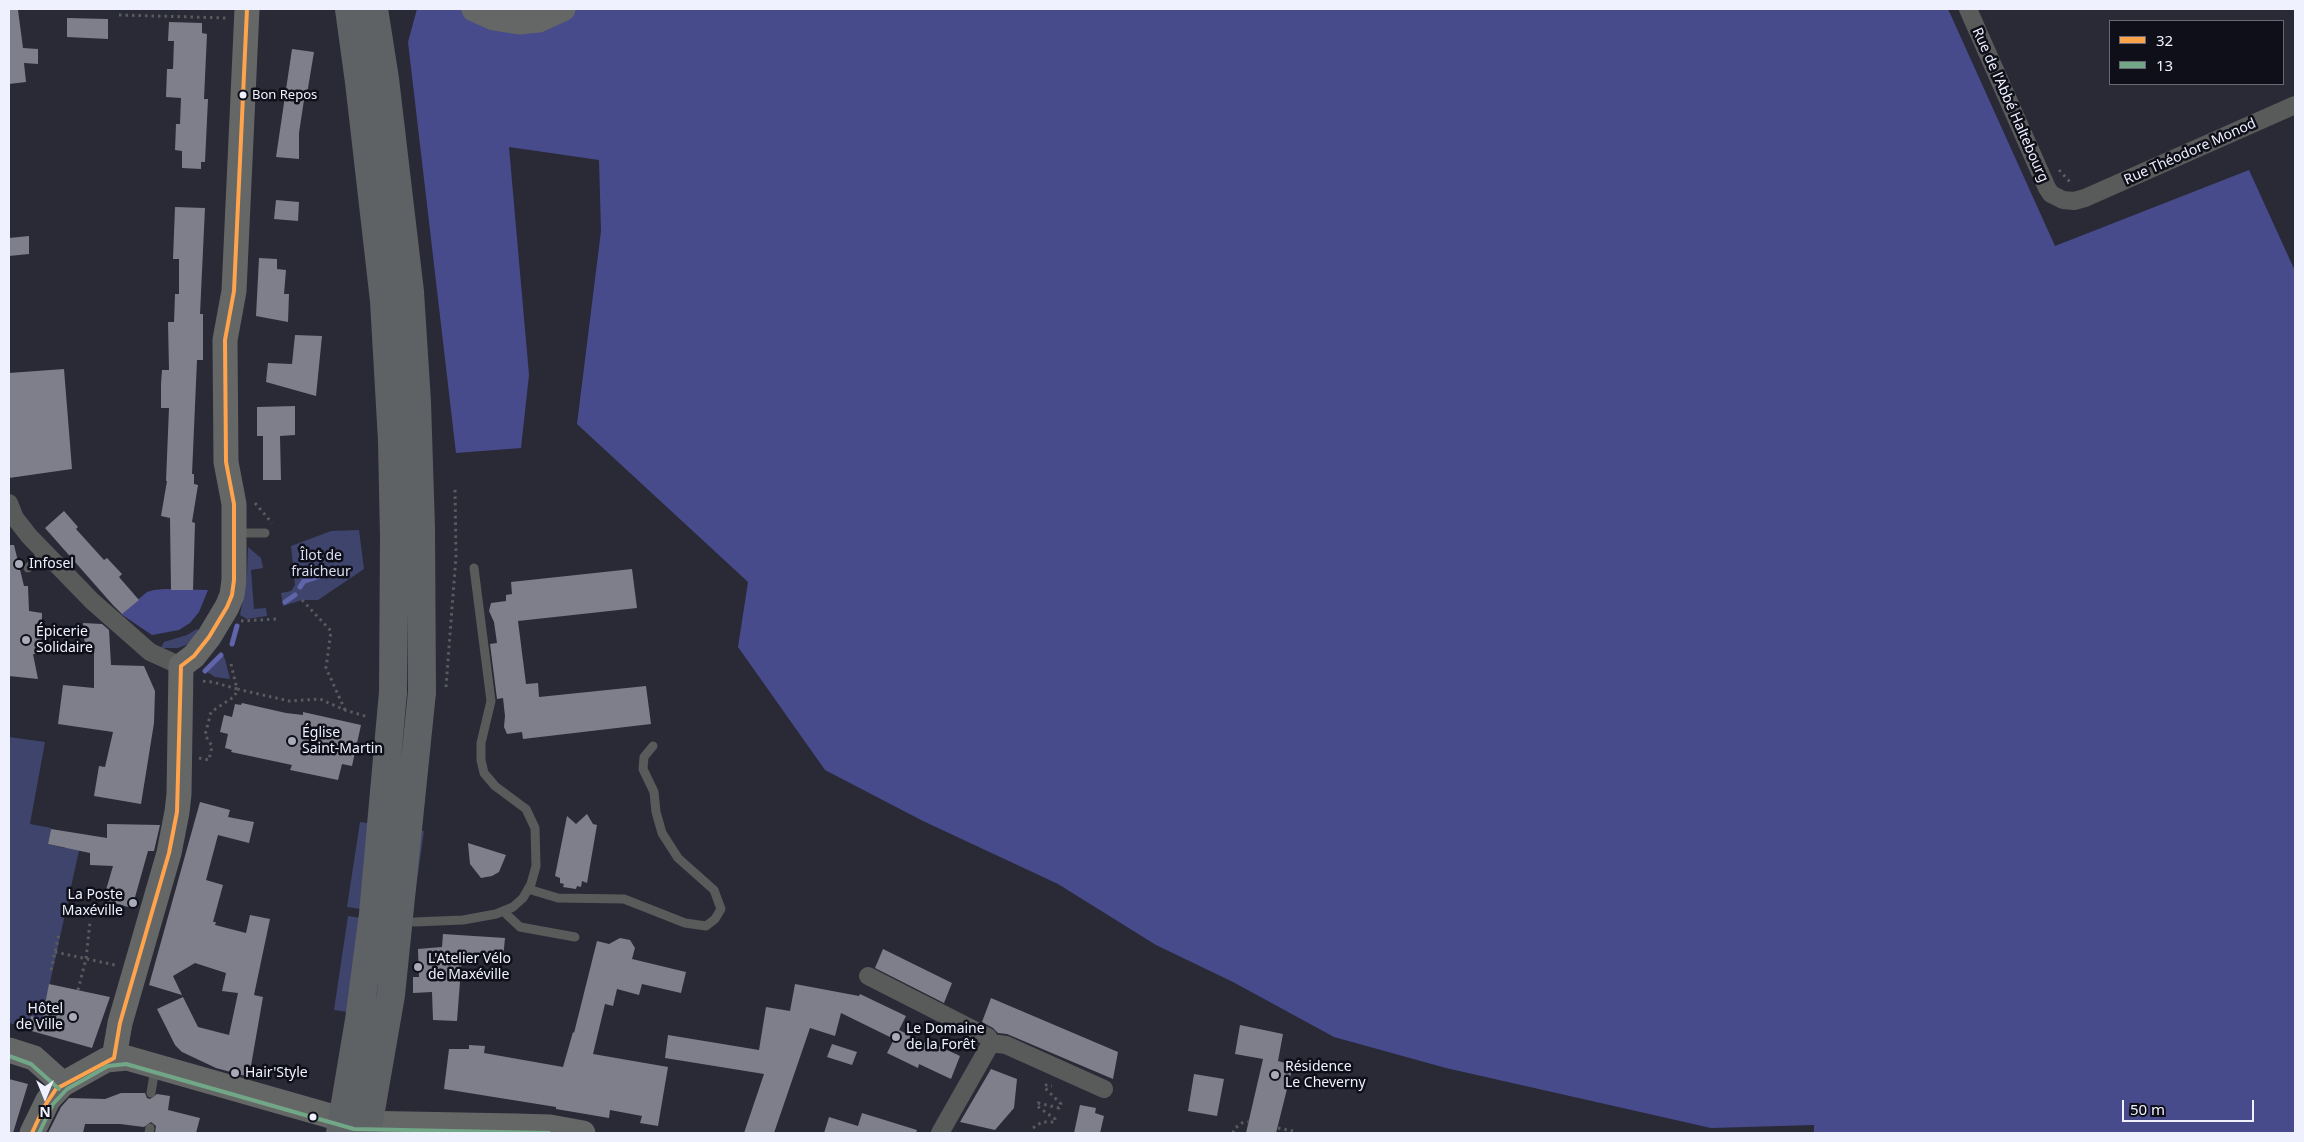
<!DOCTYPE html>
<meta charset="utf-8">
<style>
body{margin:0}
#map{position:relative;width:2304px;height:1142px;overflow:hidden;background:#292a36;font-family:"Noto Sans",sans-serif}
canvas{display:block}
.frame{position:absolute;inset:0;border:10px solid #eff1fe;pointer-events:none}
.legend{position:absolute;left:2109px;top:20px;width:175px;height:65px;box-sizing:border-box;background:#0e0f19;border:1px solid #686975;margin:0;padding:6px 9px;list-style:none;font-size:15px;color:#eff1fe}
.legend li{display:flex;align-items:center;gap:10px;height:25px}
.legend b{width:25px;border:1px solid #686975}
.north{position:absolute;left:20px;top:1072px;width:50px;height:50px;-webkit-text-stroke:4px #0e0f19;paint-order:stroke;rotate:180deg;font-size:14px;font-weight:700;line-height:20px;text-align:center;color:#eff1fe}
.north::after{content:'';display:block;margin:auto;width:18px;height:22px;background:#eff1fe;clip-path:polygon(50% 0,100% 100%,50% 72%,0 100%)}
.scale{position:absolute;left:2122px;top:1100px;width:132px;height:22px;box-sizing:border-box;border:2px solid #eff1fe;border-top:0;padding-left:6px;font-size:15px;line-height:18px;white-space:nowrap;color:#eff1fe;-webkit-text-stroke:4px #0e0f19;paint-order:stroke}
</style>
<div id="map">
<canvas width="2304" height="1142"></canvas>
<div class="frame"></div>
<ul class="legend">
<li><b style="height:6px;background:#ffa34c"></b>32</li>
<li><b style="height:6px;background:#71a686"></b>13</li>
</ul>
<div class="north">N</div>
<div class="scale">50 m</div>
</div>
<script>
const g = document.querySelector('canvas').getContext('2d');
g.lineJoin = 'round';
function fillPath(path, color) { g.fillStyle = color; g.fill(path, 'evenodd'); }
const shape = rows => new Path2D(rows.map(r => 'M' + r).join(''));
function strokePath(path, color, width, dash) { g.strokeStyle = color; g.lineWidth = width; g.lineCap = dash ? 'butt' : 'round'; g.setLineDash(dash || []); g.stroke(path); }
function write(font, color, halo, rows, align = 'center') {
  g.font = font + ' "Noto Sans",sans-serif'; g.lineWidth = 5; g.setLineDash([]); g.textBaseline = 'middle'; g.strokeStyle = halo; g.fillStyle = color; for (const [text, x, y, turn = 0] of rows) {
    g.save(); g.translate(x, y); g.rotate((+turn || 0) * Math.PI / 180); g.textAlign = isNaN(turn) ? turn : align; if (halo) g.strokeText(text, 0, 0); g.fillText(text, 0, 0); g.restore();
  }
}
fillPath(shape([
 [359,530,364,569,318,600,302,600,283,606,281,593,291,591,295,585,291,546,331,531],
 [248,547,261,558,263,568,251,570,254,609,266,608,267,616,247,619,240,615,247,577],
 [197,629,201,632,186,645,178,648,161,648,164,642,187,635],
 [223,655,225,659,230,679,215,677,207,672],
 [9,737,45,742,30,824,51,828,48,844,64,848,80,846,42,1019,31,1016,28,1028,9,1023],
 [360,822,424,831,412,916,347,907],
 [348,916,410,925,397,1019,334,1010]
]), '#3f446d');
fillPath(shape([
 [417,9,1948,9,2055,246,2249,170,2295,271,2295,1133,1814,1133,1814,1125,1711,1128,1446,1068,1334,1037,1233,982,1156,945,1058,884,923,821,825,770,738,647,748,582,577,424,601,231,599,160,509,147,529,375,521,448,456,453,408,42],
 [154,590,165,589,208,590,199,612,190,623,179,630,152,635,121,614,147,592]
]), '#474b8b');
strokePath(shape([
 [300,587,304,581,320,576],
 [285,602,295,595],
 [232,644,237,626],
 [205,671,221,655]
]), '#6064aa', 5);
fillPath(shape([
 [9,10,18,10,23,48,38,49,38,64,24,63,26,82,9,84],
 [67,18,108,19,108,39,67,37],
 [169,22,202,23,202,33,207,34,204,99,208,99,205,162,201,162,201,169,182,168,182,151,175,150,176,124,180,124,181,98,166,97,167,69,173,69,174,41,168,41],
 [292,49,314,52,306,100,304,100,299,133,299,159,276,157],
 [276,200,299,202,298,221,274,219],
 [175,207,205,208,200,314,203,314,203,360,197,360,192,474,194,474,194,484,198,485,192,522,195,523,193,590,171,590,170,518,161,516,167,481,166,481,169,408,161,408,161,384,162,370,169,370,168,322,174,322,175,294,179,294,179,259,173,259],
 [29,236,29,254,9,256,9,238],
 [259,258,277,259,277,269,286,270,284,294,289,294,288,322,256,316],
 [295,335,322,336,316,396,266,382,268,363,292,364],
 [64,369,72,469,9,478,9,373],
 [295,406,295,435,280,436,281,480,263,480,263,436,257,436,257,407],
 [64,511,78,527,76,529,104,560,107,558,122,574,119,577,139,600,122,614,112,604,45,528],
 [9,545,14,545,24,586,28,586,29,611,42,613,41,654,33,654,38,679,9,676],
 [632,569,637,608,518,621,526,684,538,683,539,697,646,686,651,724,523,739,522,732,507,734,504,727,505,716,503,698,497,699,490,644,497,643,494,622,489,611,491,603,506,601,506,595,512,594,511,582],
 [83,623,102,624,109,630,111,665,144,666,155,691,154,723,141,804,94,796,99,766,105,767,113,732,58,724,63,685,94,688,94,647,85,648],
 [242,703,286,713,303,715,303,712,361,725,352,766,342,764,338,780,290,770,292,765,231,752,232,750,225,748,228,734,220,732,224,715,232,717,235,704,241,705],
 [200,802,230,810,228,817,254,822,249,843,218,835,206,880,223,885,213,922,216,922,215,925,246,933,250,915,270,919,254,995,263,997,249,1077,216,1068,182,1052,175,1045,157,1009,183,997,198,1027,229,1035,238,993,222,991,226,973,195,963,173,976,182,995,149,985],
 [587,814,593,824,597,825,587,883,582,881,581,887,577,886,576,889,563,887,564,884,560,883,560,878,555,876,567,816,576,824],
 [107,824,160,825,154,851,148,851,132,908,103,900,113,866,90,865,90,853,48,844,51,829,107,838],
 [468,843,506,855,499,872,492,876,481,878,470,864],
 [443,934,505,938,503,959,462,956,457,1021,433,1020,432,992,413,993,413,977,419,977,418,949,442,947],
 [620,938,630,940,635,948,632,959,686,972,681,993,642,984,639,995,617,989,613,1006,605,1004,593,1054,668,1067,658,1126,640,1123,642,1116,610,1110,609,1118,556,1109,556,1107,444,1089,449,1049,469,1049,469,1045,485,1046,484,1053,563,1067,573,1032,574,1033,597,941,609,944],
 [883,949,952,983,944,1003,875,968],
 [49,984,110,997,92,1048,28,1030,31,1016,42,1019],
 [795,984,859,996,860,994,906,1016,899,1030,929,1045,930,1042,960,1056,951,1079,919,1064,918,1068,887,1053,894,1039,841,1013,835,1036,810,1028,774,1133,744,1133,764,1074,665,1058,668,1035,759,1050,766,1007,790,1011],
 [991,998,1118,1052,1113,1079,1007,1034,998,1033,993,1028,982,1022],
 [1240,1025,1283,1034,1278,1061,1293,1065,1276,1133,1246,1133,1263,1059,1235,1054],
 [832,1044,857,1052,852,1065,827,1057],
 [991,1069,1017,1079,1014,1108,995,1130,960,1122],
 [1194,1074,1224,1079,1217,1116,1188,1111],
 [9,1079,28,1084,13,1133,9,1133],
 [121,1093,145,1093,147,1098,150,1099,157,1094,170,1096,168,1110,200,1118,196,1133,155,1133,156,1126,151,1122,144,1127,120,1124,85,1124,83,1133,48,1133,61,1107,69,1098,105,1099],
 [1080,1105,1096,1108,1095,1113,1104,1116,1100,1133,1074,1133],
 [862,1113,917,1130,916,1133,824,1133,829,1117,858,1126]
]), '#7e7f8a');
strokePath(shape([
 [119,15,227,18],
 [2059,170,2070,182],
 [255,503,272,523],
 [302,600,331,631,326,668,345,710],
 [241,621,276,619],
 [231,664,237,689,289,701,320,699,345,710,368,717],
 [446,687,456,556,455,488],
 [199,758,209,760,212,746,205,735,211,712,235,696,237,689,213,682,201,681],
 [55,952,115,965],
 [51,970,59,934],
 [78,990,86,959,90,922],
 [1033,1128,1042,1122,1055,1122,1055,1119,1037,1106,1038,1103,1059,1108,1061,1104,1044,1087,1046,1085,1052,1086],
 [1278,1128,1293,1131],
 [1233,1133,1234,1129,1242,1123,1249,1122]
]), '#595b5e', 3, [2.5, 4]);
strokePath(shape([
 [237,533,265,533],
 [28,568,44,552],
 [528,889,558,898,624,899,685,923,706,926,715,919,721,909,714,890,678,858,662,833,656,812,654,792,643,769,644,757,653,746],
 [503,911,520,927,575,937],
 [414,922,463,920,496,914,513,907,523,898,531,884,536,866,535,828,526,809,495,786,484,773,481,760,481,743,491,701,474,568],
 [151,1093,155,1068],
 [149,1133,150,1128]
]), '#595b5b', 9);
strokePath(shape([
 [1968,9,2047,188,2051,194,2063,200,2074,201,2085,198,2295,105],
 [9,503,15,518,29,536,92,601,150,652,181,666],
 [868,976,988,1037,991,1043],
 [991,1043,1006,1045,1104,1089],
 [940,1133,991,1043]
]), '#595b5b', 18);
strokePath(shape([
 [474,9,494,18,519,22,539,20,563,9],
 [9,1050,34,1058,63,1084],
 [114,1058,120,1023,169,853,177,812,179,794,181,666,194,656,209,637,227,607,232,595,234,580,234,504,226,462,225,340,234,291,247,9],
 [32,1133,48,1100,63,1084,106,1060,127,1058,355,1123,517,1126,550,1127,583,1133]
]), '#646766', 25);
strokePath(shape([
 [349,9,359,82,384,301,392,441,394,537,393,692],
 [374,9,385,79,410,292,417,402,421,528,422,692]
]), '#5f6264', 28);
strokePath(shape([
 [340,1133,359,1020,373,914,393,692],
 [367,1133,391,995,422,692]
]), '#5f6264', 28);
strokePath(shape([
 [181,666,194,656,209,637,227,607,232,595,234,580,234,504,226,462,225,340,234,291,247,9],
 [114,1058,120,1023,169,853,177,812,181,666],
 [32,1133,44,1107,56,1089,114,1058]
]), '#ffa34c', 4);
strokePath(shape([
 [9,1056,31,1064,59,1089],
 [39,1133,53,1104,67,1089,108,1066,126,1064,354,1129,549,1133]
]), '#71a686', 4);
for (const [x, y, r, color] of [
 [243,95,4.5,"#eff1fe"],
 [19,564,5,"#aaabb8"],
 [26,640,5,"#aaabb8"],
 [292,741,5,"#aaabb8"],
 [133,903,5,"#aaabb8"],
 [418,967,5,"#aaabb8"],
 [73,1017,5,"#aaabb8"],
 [896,1037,5,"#aaabb8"],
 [235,1073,5,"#aaabb8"],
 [1275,1075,5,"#aaabb8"],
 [313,1117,4.5,"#eff1fe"]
]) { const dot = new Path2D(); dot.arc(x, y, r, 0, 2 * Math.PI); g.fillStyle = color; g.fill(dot); strokePath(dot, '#0e0f19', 2); }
write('13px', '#eff1fe', '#0e0f19', [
 ["Bon Repos",252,95]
], 'left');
write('14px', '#eff1fe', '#0e0f19', [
 ["Rue de l'Abbé Haltebourg",2010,105,66],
 ["Rue Théodore Monod",2190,152,-24]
]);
write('14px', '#d9ddf2', '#0e0f19', [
 ["Îlot de",321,556],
 ["fraicheur",321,572]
]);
write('14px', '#eff1fe', '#0e0f19', [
 ["Infosel",29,564],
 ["Épicerie",36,632],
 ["Solidaire",36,648],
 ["Église",302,733],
 ["Saint-Martin",302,749],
 ["La Poste",123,895,"right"],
 ["Maxéville",123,911,"right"],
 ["L'Atelier Vélo",428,959],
 ["de Maxéville",428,975],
 ["Hôtel",63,1009,"right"],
 ["de Ville",63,1025,"right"],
 ["Le Domaine",906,1029],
 ["de la Forêt",906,1045],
 ["Résidence",1285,1067],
 ["Le Cheverny",1285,1083],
 ["Hair'Style",245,1073]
], 'left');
</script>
